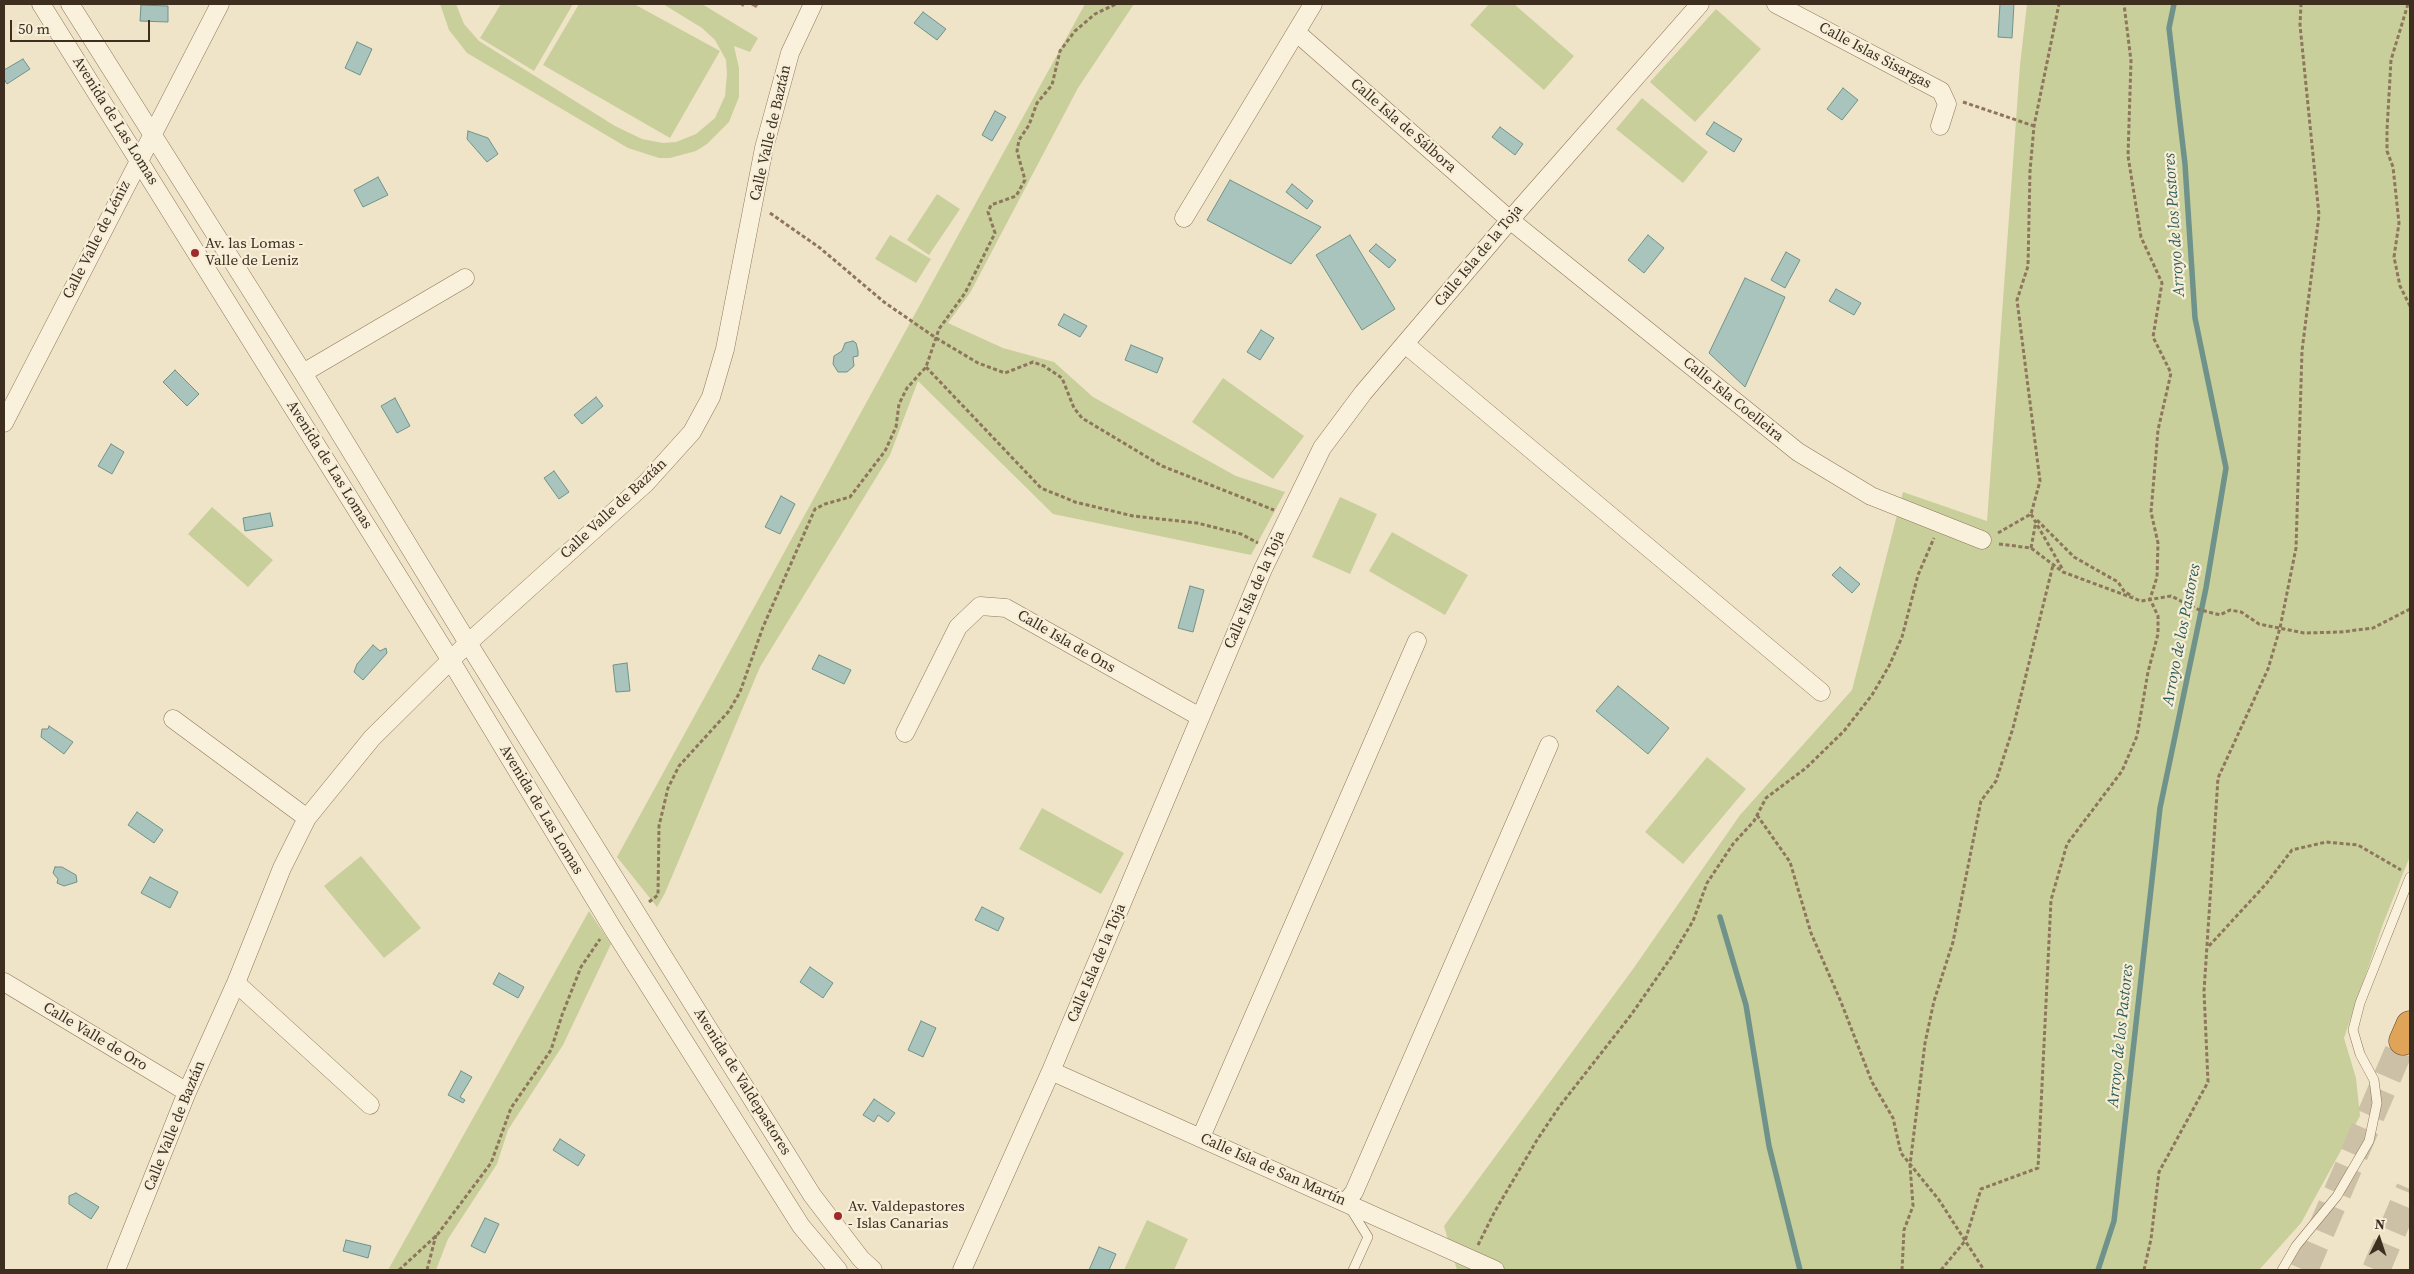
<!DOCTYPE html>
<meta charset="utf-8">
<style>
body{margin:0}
#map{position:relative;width:2414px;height:1274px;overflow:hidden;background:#f0e4c8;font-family:"Source Serif 4",serif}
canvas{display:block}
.frame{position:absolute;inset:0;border:5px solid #3d2e20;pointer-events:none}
.north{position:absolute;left:2354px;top:1214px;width:50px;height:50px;-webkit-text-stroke:4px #f7eed8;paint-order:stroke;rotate:4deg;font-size:14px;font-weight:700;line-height:20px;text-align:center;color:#3d2e20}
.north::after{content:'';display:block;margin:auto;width:18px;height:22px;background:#3d2e20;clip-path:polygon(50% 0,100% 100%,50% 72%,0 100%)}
.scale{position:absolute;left:10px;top:20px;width:140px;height:22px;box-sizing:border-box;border:2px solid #3d2e20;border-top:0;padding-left:6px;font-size:15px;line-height:18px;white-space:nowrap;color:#3d2e20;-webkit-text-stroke:4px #f7eed8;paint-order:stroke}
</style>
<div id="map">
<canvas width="2414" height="1274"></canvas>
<div class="frame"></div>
<div class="north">N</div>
<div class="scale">50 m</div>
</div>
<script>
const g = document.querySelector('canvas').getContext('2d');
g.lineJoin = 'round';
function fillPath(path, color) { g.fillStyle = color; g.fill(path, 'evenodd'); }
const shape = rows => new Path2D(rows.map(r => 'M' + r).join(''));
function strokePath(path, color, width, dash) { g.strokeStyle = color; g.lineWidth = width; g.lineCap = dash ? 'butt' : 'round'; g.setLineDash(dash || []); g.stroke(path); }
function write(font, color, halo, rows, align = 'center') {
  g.font = font + ' "Source Serif 4",serif'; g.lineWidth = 4.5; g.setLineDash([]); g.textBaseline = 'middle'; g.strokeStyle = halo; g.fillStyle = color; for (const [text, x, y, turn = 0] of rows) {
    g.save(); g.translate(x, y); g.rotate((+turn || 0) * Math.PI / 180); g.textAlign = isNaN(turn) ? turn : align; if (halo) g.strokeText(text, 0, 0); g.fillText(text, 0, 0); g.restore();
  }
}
fillPath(shape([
 [440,4,456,4,464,24,479,41,615,126,642,139,663,143,676,142,696,134,715,118,725,96,727,74,726,60,715,40,702,28,663,4,702,4,758,38,750,52,734,46,739,68,739,97,729,122,707,144,696,151,670,158,659,158,628,148,467,53,449,30],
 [501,4,573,4,534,71,480,38],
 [579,4,634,4,720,51,670,138,543,65],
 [1085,4,1134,4,1078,88,970,293,948,323,1003,348,1054,362,1093,397,1236,476,1285,492,1251,555,1053,514,918,381,890,455,760,667,665,893,657,907,617,857],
 [1489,4,1514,4,1574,56,1544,90,1470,25],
 [2027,4,2410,4,2410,856,2383,924,2344,1038,2356,1078,2360,1116,2301,1223,2259,1270,1457,1270,1444,1226,1633,969,1740,815,1852,690,1903,492,1987,521,2020,65],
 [1716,9,1761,49,1695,122,1650,82],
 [1642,98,1708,152,1683,183,1616,129],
 [937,194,960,209,929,255,907,240],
 [890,235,931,259,916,283,875,259],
 [1223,378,1304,436,1273,479,1192,422],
 [1340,497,1377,514,1350,574,1312,557],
 [212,507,273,560,248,587,188,534],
 [1392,532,1468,575,1445,615,1369,571],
 [1707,757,1746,789,1683,864,1645,832],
 [1042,808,1124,853,1101,894,1019,849],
 [361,856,421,928,384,958,324,886],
 [589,911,611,944,563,1045,508,1130,497,1164,448,1239,436,1270,388,1270],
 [1147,1220,1188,1239,1174,1270,1124,1270]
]), '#c9cf9b');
const water = shape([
 [2000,4,2014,4,2012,38,1998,37,2000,4],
 [141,5,168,6,168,22,140,21,141,5],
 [923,12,946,29,937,40,914,23,923,12],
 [357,42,372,49,360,75,345,68,357,42],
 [23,59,30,69,7,84,4,79,4,70,23,59],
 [1843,88,1858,100,1842,120,1827,109,1843,88],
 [995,111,1006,117,992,141,982,135,995,111],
 [1714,122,1742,139,1734,152,1706,134,1714,122],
 [1500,127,1523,144,1515,155,1492,137,1500,127],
 [468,131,488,138,498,154,487,162,467,139,468,131],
 [378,177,388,195,363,207,354,190,378,177],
 [1230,180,1321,227,1291,264,1207,220,1230,180],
 [1292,184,1313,201,1307,209,1286,192,1292,184],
 [1350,235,1395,309,1362,330,1316,255,1350,235],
 [1648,235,1664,248,1644,273,1628,260,1648,235],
 [1376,244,1396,260,1389,268,1369,251,1376,244],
 [1786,252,1800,260,1785,288,1771,280,1786,252],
 [1745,278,1785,297,1745,387,1709,353,1745,278],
 [1836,289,1861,303,1854,315,1829,301,1836,289],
 [1064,314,1087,326,1080,337,1058,325,1064,314],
 [1261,330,1274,338,1260,360,1247,352,1261,330],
 [853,341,856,343,858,351,858,356,853,357,854,366,847,372,838,372,833,364,834,356,842,351,845,343,853,341],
 [1131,345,1163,358,1157,373,1125,360,1131,345],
 [175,370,199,394,187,406,163,382,175,370],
 [596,397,603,406,582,424,574,415,596,397],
 [395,398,410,426,397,433,381,406,395,398],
 [111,444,124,452,112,474,98,466,111,444],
 [554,471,569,492,559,499,544,478,554,471],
 [781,496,795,504,780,534,765,527,781,496],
 [270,513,273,526,245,531,243,518,270,513],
 [1840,567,1860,584,1852,593,1832,575,1840,567],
 [1190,586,1204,590,1193,632,1178,628,1190,586],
 [373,645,380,651,386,648,387,653,363,680,354,672,357,664,373,645],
 [819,655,851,670,844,684,812,669,819,655],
 [627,663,630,691,616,692,613,665,627,663],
 [1618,686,1669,728,1648,754,1596,711,1618,686],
 [49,726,73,742,64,754,41,737,42,729,48,729,49,726],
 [137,812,163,830,154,843,128,825,137,812],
 [55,867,62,867,76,875,77,882,64,886,57,883,58,879,53,873,55,867],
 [150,877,178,892,170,908,141,893,150,877],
 [982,907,1004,918,998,931,975,920,982,907],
 [810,967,833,983,823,998,800,982,810,967],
 [499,973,524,987,518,998,493,984,499,973],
 [921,1021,936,1028,923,1057,908,1050,921,1021],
 [461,1071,472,1077,460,1097,465,1100,463,1103,448,1095,461,1071],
 [874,1099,895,1113,888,1122,878,1115,874,1122,863,1115,874,1099],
 [560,1139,585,1155,578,1166,553,1150,560,1139],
 [76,1193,99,1207,91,1219,69,1204,69,1196,76,1193],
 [485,1218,499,1224,485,1253,471,1246,485,1218],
 [346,1240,371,1246,368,1258,343,1251,346,1240],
 [1099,1247,1116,1254,1109,1270,1089,1270,1099,1247]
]);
fillPath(water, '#a9c4bc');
strokePath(water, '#6f938a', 1);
strokePath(shape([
 [1720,917,1746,1005,1769,1146,1800,1270],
 [2098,1270,2114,1221,2160,808,2206,588,2226,468,2195,318,2185,164,2169,28,2174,4]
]), '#6f938a', 5.5);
strokePath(shape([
 [2304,1270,2403,1041],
 [2376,1270,2410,1189]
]), '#ccc0a6', 28, [28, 14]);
const service = shape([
 [1350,1208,1368,1237,1353,1270],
 [2282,1270,2296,1246,2337,1196,2369,1141,2377,1103,2374,1080,2360,1054,2353,1030,2360,1003,2410,877]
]);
const minor = shape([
 [41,4,451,661,613,929,801,1226,838,1270],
 [70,4,303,373,468,643,812,1195,861,1259,873,1270],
 [1776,4,1941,91,1947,104,1940,126],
 [1296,32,1510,220,1798,452,1871,496,1982,540],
 [1184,218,1313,4],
 [1405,344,1821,692],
 [303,373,465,278],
 [4,423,220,4],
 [173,719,307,818],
 [905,733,958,627,980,606,1006,608,1200,717],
 [4,982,187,1092],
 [236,983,370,1105],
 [1051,1071,1495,1270],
 [1201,1137,1417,641],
 [1346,1202,1354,1192,1549,745],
 [116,1270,187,1092,236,983,282,868,307,818,372,738,468,643,646,483,692,432,711,397,725,349,764,148,790,53,813,4],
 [962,1270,1051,1071,1263,569,1322,448,1363,393,1510,220,1700,4]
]);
const motorway = shape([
 [2403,1041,2410,1025]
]);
strokePath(service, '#8d765c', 10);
strokePath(minor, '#8d765c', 19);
strokePath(motorway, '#5b4430', 29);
strokePath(shape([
 [2408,4,2391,60,2387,130,2387,151,2393,167,2399,223,2394,257,2400,286,2410,306],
 [1963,102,2034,126],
 [770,213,820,248,884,302,936,338,978,363,1005,373,1033,362,1044,366,1062,378,1074,408,1082,418,1162,466,1274,510],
 [926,367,1041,488,1075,502,1133,516,1197,523,1241,534,1258,543],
 [2031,514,2063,570],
 [2037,520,2074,557,2118,582,2124,591,2133,597],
 [1998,533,2031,514,2040,481,2017,300,2028,266,2030,171,2034,126,2059,4],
 [1999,544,2031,548,2063,572,2141,601,2171,596,2197,609,2220,615,2230,610,2241,612,2259,624,2304,633,2341,632,2373,628,2410,609],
 [2031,548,2036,521],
 [1757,815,1790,862,1811,933,1841,1002,1872,1082,1893,1118,1901,1153,1939,1200,1984,1270],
 [649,902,658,895,659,826,668,788,679,766,729,711,740,692,763,627,815,509,825,504,850,497,885,451,896,427,899,404,907,388,926,367,939,329,965,293,995,233,988,212,991,205,1016,196,1025,180,1017,151,1019,140,1029,125,1037,103,1052,85,1060,51,1075,31,1095,14,1116,4],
 [2209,946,2266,884,2292,850,2326,842,2358,845,2401,870],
 [1478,1245,1495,1211,1537,1140,1559,1107,1631,1015,1672,956,1693,921,1707,883,1733,844,1754,821,1766,798,1806,768,1844,731,1872,695,1889,666,1902,637,1918,575,1934,538],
 [399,1270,437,1235,491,1163,511,1108,551,1050,562,1015,581,967,600,939],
 [427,1270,436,1235],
 [1902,1270,1904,1230,1913,1206,1910,1165,1925,1043,1934,1001,1953,942,1981,801,1996,781,2013,728,2053,565],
 [1941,1270,1965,1241,1981,1189,2038,1168,2051,900,2067,844,2122,771,2137,736,2148,672,2158,634,2158,616,2150,599,2157,577,2158,543,2151,512,2158,430,2171,373,2153,337,2162,283,2141,237,2128,156,2131,61,2124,4],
 [2144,1270,2151,1239,2159,1172,2208,1082,2204,991,2218,778,2268,669,2280,628,2296,548,2302,351,2319,215,2300,25,2301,4]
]), '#8d765c', 3, [4, 2.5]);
strokePath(service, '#faf1dc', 9);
strokePath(minor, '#faf1dc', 18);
strokePath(motorway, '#e0a458', 28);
fillPath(shape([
 [739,4,745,4,743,7],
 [749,4,759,4,756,8]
]), '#b2896c');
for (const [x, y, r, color] of [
 [195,253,5,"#9e2a2b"],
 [838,1216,5,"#9e2a2b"]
]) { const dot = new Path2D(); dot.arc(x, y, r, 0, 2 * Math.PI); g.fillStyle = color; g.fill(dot); strokePath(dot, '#f7eed8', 2); }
write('15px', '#3d2e20', '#f7eed8', [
 ["Calle Islas Sisargas",1875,56,28],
 ["Avenida de Las Lomas",115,121,58],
 ["Calle Isla de Sálbora",1403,126,41],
 ["Calle Valle de Baztán",771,133,-77],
 ["Calle Valle de Léniz",97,240,-63],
 ["Calle Isla de la Toja",1479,256,-50],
 ["Calle Isla Coelleira",1733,400,39],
 ["Avenida de Las Lomas",329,465,58],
 ["Calle Valle de Baztán",614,509,-43],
 ["Calle Isla de la Toja",1255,590,-66],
 ["Calle Isla de Ons",1066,642,30],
 ["Avenida de Las Lomas",541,810,59],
 ["Calle Isla de la Toja",1097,963,-67],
 ["Calle Valle de Oro",95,1037,31],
 ["Avenida de Valdepastores",742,1082,58],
 ["Calle Valle de Baztán",175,1126,-68],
 ["Calle Isla de San Martín",1273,1170,24]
]);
write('15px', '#3d2e20', '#f7eed8', [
 ["Av. las Lomas -",205,244],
 ["Valle de Leniz",205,261],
 ["Av. Valdepastores",848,1207],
 ["- Islas Canarias",848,1224]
], 'left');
write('italic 16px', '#2f5d5a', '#f7eed8', [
 ["Arroyo de los Pastores",2175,225,-94],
 ["Arroyo de los Pastores",2182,635,-79],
 ["Arroyo de los Pastores",2121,1036,-84]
]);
</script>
